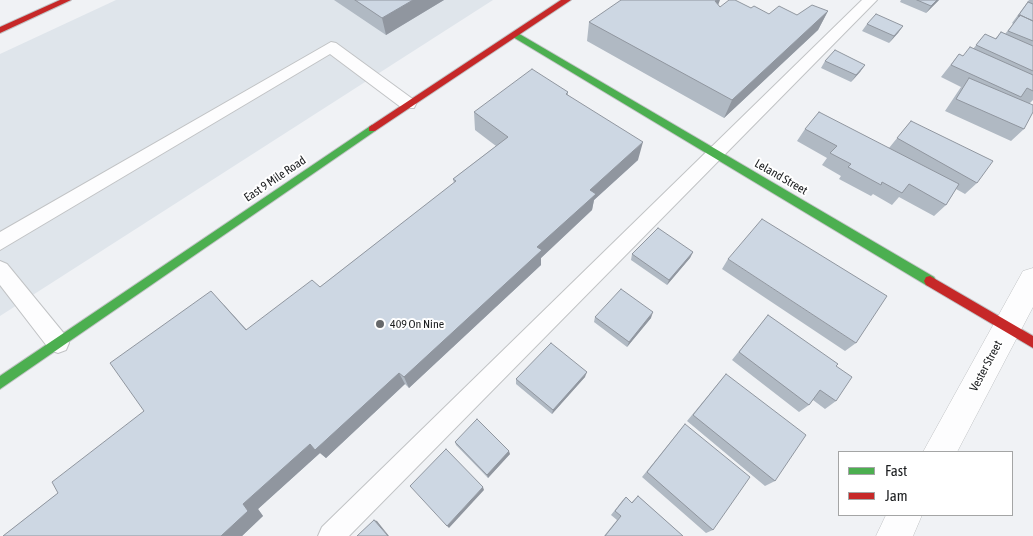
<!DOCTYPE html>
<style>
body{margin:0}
#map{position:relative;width:1033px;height:536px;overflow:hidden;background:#f0f2f5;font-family:"Asap Condensed",sans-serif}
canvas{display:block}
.legend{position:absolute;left:838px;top:451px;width:175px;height:65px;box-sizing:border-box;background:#fff;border:1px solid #a4a5a5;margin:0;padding:6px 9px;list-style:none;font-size:15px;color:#1b1d1f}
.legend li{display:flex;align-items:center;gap:10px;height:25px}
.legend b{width:25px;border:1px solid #a4a5a5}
</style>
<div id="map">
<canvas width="1033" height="536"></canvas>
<ul class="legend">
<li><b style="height:6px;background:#4caf50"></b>Fast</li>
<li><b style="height:6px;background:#c62828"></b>Jam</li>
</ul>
</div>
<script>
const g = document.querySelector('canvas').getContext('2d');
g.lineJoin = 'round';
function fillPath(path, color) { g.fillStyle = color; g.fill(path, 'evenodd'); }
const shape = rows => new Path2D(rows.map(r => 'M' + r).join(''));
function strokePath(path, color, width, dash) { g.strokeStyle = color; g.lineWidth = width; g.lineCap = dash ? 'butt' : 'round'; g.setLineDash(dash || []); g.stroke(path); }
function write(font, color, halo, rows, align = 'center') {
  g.font = font + ' "Asap Condensed",sans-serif'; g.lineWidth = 4; g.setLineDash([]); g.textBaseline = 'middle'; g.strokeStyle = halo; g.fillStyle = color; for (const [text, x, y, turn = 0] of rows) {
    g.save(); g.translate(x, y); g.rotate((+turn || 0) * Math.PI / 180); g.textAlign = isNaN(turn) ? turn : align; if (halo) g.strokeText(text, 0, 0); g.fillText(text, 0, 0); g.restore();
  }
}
fillPath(shape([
 [116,0,493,0,0,316,0,54]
]), '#dfe5eb');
const lane = shape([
 [862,0,877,0,349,536,318,536,322,527,862,0],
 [331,42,336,43,414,100,416,104,414,108,402,108,330,54,0,250,0,232,331,42],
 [0,261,7,264,66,336,69,343,66,350,58,353,50,350,0,285,0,261]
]);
const street = shape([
 [1033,268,1033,307,957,452,923,452,1023,271,1033,268],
 [886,515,922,515,913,536,876,536,886,515]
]);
const fast = shape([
 [516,32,934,277,936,281,934,285,930,286,926,285,513,37,512,35,516,32],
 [372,125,375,127,375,131,0,389,0,376,372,125]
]);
const jam = shape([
 [60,0,71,0,0,33,0,27,60,0],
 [561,0,571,0,375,131,369,131,369,127,561,0],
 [930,276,1033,336,1033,348,926,285,924,281,926,277,930,276]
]);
strokePath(lane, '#c1c3c5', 2);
strokePath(street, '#c1c3c5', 1);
strokePath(fast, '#c1c3c5', 2);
strokePath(jam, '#c1c3c5', 2);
fillPath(lane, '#fdfdfe');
fillPath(street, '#fdfdfe');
fillPath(fast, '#4caf50');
fillPath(jam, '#c62828');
fillPath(shape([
 [334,0,444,0,386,35],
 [901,0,939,0,926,13,900,2],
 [1029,0,1033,0,1033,100,1029,104,1024,129,1011,141,945,111,961,87,941,77,959,54,963,56,973,49,985,34,995,39,1001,32,1005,34,1013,24,1012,23],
 [718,5,720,7,751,8,769,14,797,15,828,11,818,30,724,118,587,41,589,22],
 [867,24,903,26,898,33,889,43,862,31],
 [825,61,865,65,860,72,851,82,821,68],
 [568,92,568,95,638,160,594,200,592,210,541,258,541,265,409,388,405,384,326,458,320,453,258,509,263,516,242,536,3,536,58,493,144,411,224,305,247,330,320,287,454,183,453,179,496,146,475,130,474,112],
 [911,121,977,183,965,194,956,189,946,205,934,216,899,197,892,205,873,194,871,196,839,179,841,176,822,165,827,158,797,141,805,129,889,148],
 [693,252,690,258,667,285,631,260,632,254],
 [728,259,856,343,845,351,722,269],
 [768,315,836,366,836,401,825,409,813,400,809,405,799,412,732,360],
 [595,317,651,318,627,347,594,322],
 [726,374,775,481,765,486,687,421],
 [585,377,552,414,516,384,516,379],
 [685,424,713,530,706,533,642,477],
 [455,442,510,454,488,478,456,445],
 [638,496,683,536,604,536,617,520,611,515,622,501,626,497,631,503]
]), '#b0b9c3');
fillPath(shape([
 [413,0,444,0,386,35,382,18],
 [717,0,720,0,714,16,715,1],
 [937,0,939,0,926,13,931,6],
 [828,11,818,30,724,118,732,100],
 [903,26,898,33,889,43,894,36],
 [865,65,860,72,851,82,856,75],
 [643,142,638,160,594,200,592,210,541,258,541,265,409,388,404,377,537,247,590,190],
 [693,252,690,258,667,285,669,280],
 [211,291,224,305,258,343,246,330],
 [653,312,651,318,627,347,629,342],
 [587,372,585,377,552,414,553,410],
 [399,373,405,384,326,458,320,453,258,509,263,516,242,536,221,536,243,504,310,444],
 [509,451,510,454,488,478,487,475],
 [483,487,484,490,449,528,447,526],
 [374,520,377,521,389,536,388,536]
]), '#90969f');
const building = shape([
 [355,0,413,0,382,18,355,0],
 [621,0,717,0,715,1,720,7,729,0,735,0,751,8,754,6,769,14,779,6,797,15,812,5,828,11,732,100,589,22,621,0],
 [917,0,937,0,931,6,917,0],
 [1028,2,1033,4,1033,21,1020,15,1019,17,1018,16,1028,2],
 [876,14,903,26,894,36,867,24,876,14],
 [1020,15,1033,21,1033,41,1008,31,1020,15],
 [1001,32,1033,46,1033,71,976,45,985,34,996,39,1001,32],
 [970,47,1033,75,1033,91,1027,88,1021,97,951,65,959,54,963,56,970,47],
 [835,50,865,65,856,75,825,61,835,50],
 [532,69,568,92,566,94,643,142,590,190,596,194,537,247,542,250,404,377,399,373,315,450,310,444,243,504,248,511,221,536,3,536,58,493,52,482,144,411,110,363,211,291,246,330,312,280,320,287,456,181,453,179,508,137,474,112,532,69],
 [969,78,1033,105,1033,112,1024,129,956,99,969,78],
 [819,112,959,184,946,205,909,184,902,193,882,182,881,185,848,167,851,164,830,153,837,146,805,129,819,112],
 [911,121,993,161,977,183,897,138,911,121],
 [762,219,887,296,856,343,728,259,762,219],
 [658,228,693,252,669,280,632,254,658,228],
 [621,289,653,312,629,342,595,317,621,289],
 [768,315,838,364,836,366,852,377,836,401,820,390,809,405,739,352,768,315],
 [551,343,587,372,553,410,516,379,551,343],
 [726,374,806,435,775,481,693,415,726,374],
 [477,419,509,451,487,475,455,442,477,419],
 [685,424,750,477,713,530,647,472,685,424],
 [446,449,483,487,447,526,410,486,446,449],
 [638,496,683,536,605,536,621,516,615,511,626,497,632,503,638,496],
 [374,520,388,536,357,536,374,520]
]);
fillPath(building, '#cdd7e3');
strokePath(building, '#90969f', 1);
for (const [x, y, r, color] of [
 [380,324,5,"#66686a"]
]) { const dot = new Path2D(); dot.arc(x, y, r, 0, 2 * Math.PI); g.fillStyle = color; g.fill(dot); strokePath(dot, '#fff', 2); }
write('12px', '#1b1d1f', '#fff', [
 ["Leland Street",781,177,30],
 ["East 9 Mile Road",275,179,-34],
 ["Vester Street",986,366,-62]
]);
write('12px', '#1b1d1f', '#fff', [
 ["409 On Nine",390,324]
], 'left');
</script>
